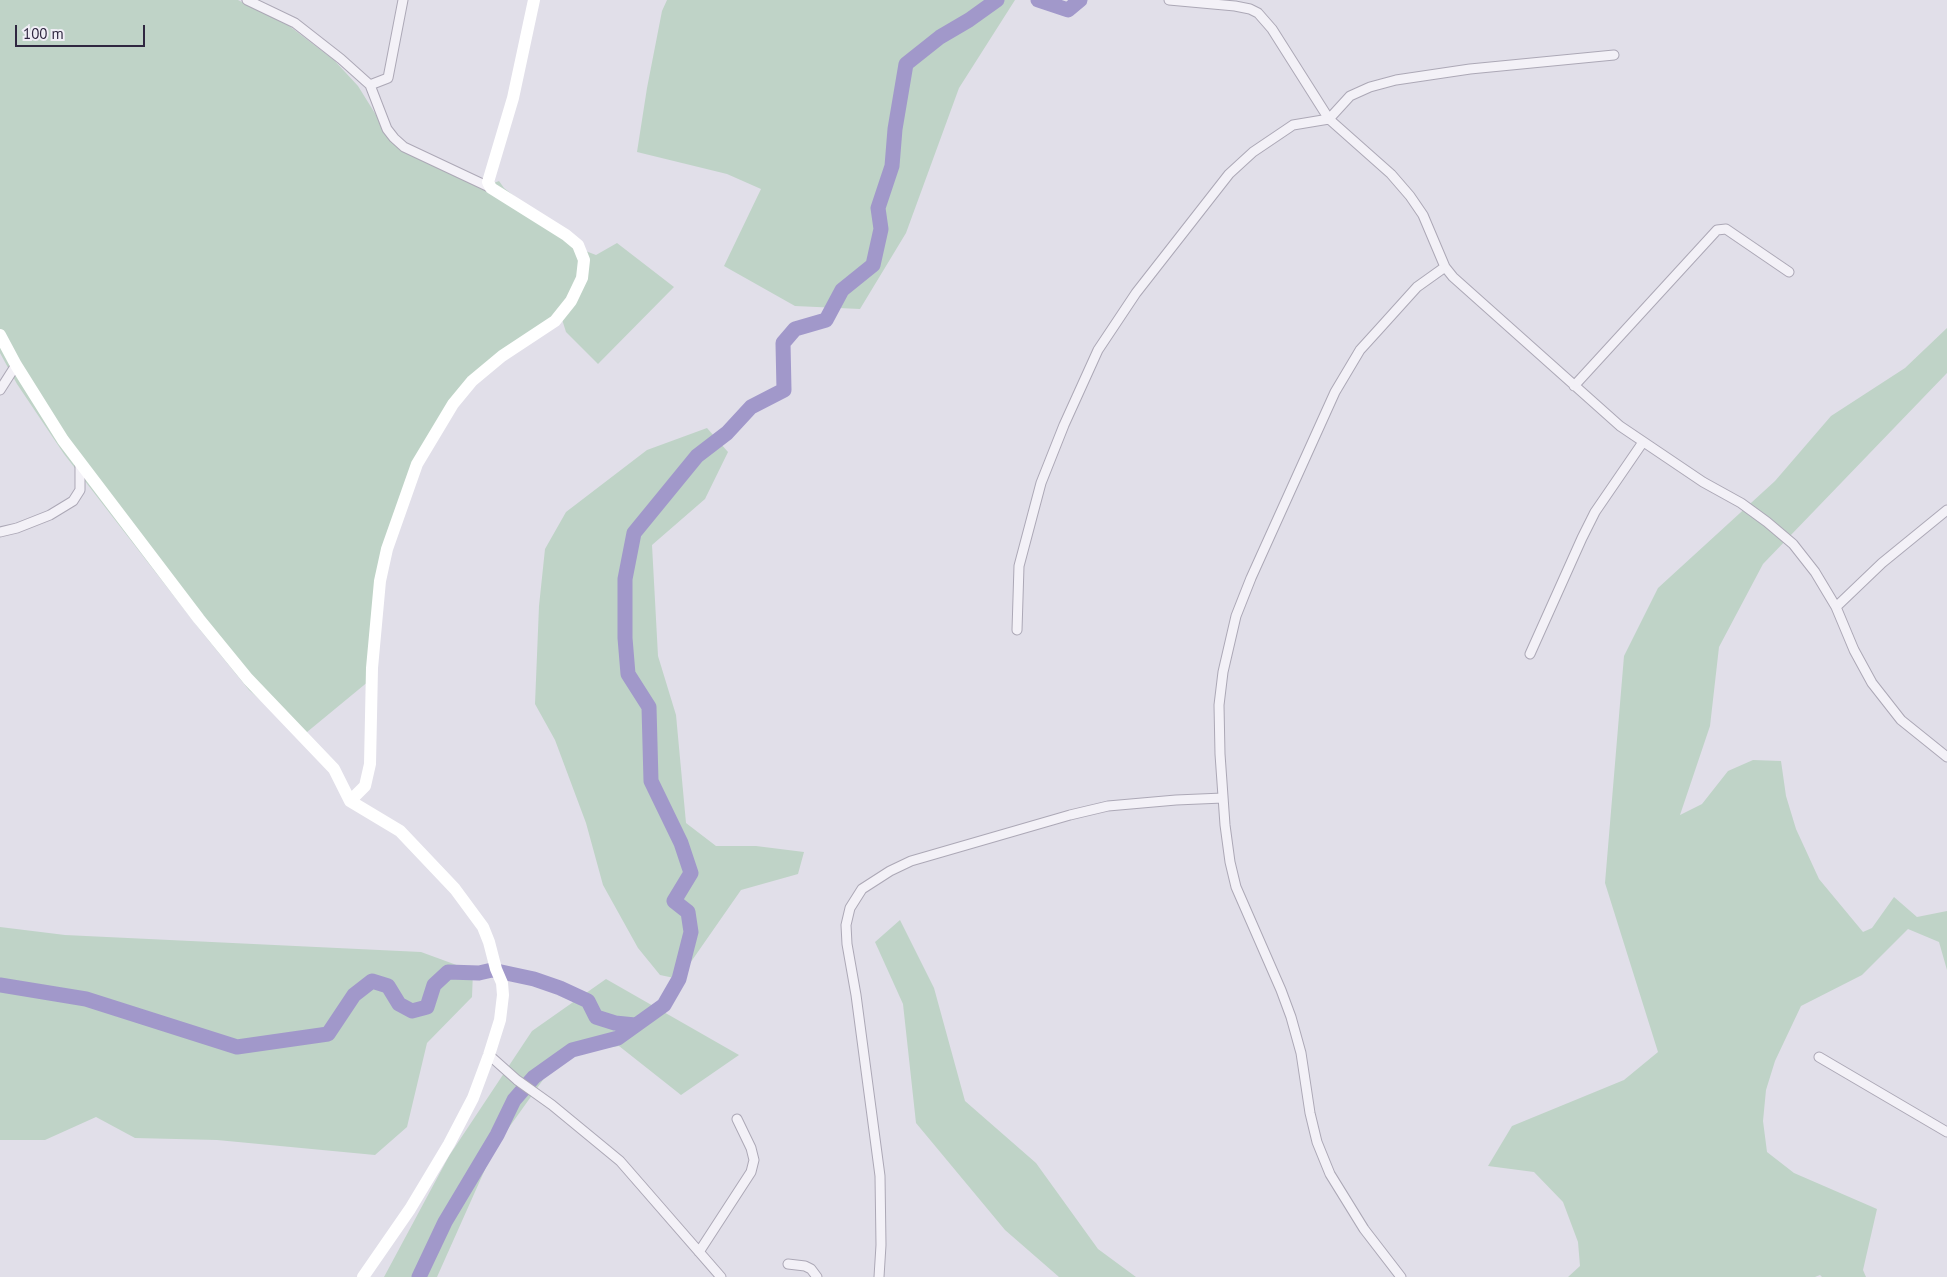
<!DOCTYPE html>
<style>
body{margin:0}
#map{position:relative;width:1947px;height:1277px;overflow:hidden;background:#e1dfe9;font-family:"PT Sans",sans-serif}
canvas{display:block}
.scale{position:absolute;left:15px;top:25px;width:130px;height:22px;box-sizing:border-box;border:2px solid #2f2740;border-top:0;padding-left:6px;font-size:15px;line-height:18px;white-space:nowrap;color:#2f2740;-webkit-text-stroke:4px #f0eef6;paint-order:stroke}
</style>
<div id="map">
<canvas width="1947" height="1277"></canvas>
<div class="scale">100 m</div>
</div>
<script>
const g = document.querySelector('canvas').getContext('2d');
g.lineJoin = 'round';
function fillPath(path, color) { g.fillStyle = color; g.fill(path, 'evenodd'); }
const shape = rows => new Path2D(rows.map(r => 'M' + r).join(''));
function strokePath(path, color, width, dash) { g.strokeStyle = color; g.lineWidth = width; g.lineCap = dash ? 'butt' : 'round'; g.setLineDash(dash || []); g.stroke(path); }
fillPath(shape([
 [0,0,238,0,288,25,334,60,358,86,386,131,405,143,491,184,499,181,504,188,583,250,596,255,617,243,674,287,598,364,566,332,560,313,482,367,422,455,384,571,375,676,301,737,249,690,201,631,64,454,17,384,0,353],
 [667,0,1015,0,959,88,906,233,860,309,795,306,724,266,761,189,727,174,637,152,647,88,662,11],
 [1947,328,1947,373,1763,564,1719,647,1710,726,1680,815,1702,804,1728,771,1753,760,1781,761,1786,796,1796,829,1819,879,1863,932,1872,928,1894,897,1917,917,1947,911,1947,970,1939,942,1908,929,1862,975,1801,1006,1775,1061,1766,1090,1763,1121,1767,1152,1794,1173,1877,1209,1863,1270,1866,1277,1822,1277,1820,1275,1815,1277,1568,1277,1580,1266,1578,1242,1563,1202,1534,1172,1488,1166,1512,1126,1624,1080,1658,1052,1605,883,1624,656,1658,588,1775,481,1831,416,1905,368],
 [707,428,728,452,705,499,652,545,658,656,676,715,686,823,716,846,756,846,804,852,798,874,741,890,679,979,660,975,638,948,603,885,586,823,555,740,535,704,539,606,545,549,566,512,647,450],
 [900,920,934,988,965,1101,1036,1163,1098,1249,1136,1277,1059,1277,1005,1230,916,1123,903,1004,875,942],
 [0,927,65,935,421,952,473,971,472,997,427,1043,407,1127,375,1155,217,1140,135,1138,96,1117,45,1140,0,1140],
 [606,979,739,1055,681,1095,619,1046,560,1056,495,1147,437,1277,384,1277,449,1156,532,1031]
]), '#bfd3c7');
strokePath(shape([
 [1038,0,1068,10,1080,0],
 [0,985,86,999,237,1047,328,1034,354,995,372,981,388,986,399,1004,412,1011,427,1007,434,985,448,972,479,973,492,970,534,979,560,988,588,1001,596,1017,615,1023,635,1025],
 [419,1277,445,1222,497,1135,514,1100,534,1077,572,1050,618,1038,664,1005,679,979,691,932,688,912,674,901,691,873,681,843,651,781,649,707,628,674,625,638,625,579,634,533,697,456,727,433,751,407,784,390,783,343,795,329,826,320,842,290,873,265,881,229,878,208,892,166,895,129,906,64,940,37,969,20,997,0]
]), '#a198ca', 15);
const street = shape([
 [247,0,295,23,341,59,370,85,387,129,394,138,404,147,489,187],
 [1169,0,1235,6,1250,9,1258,13,1272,29,1329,119,1391,174,1410,196,1423,215,1445,267,1453,277,1620,426,1703,482,1741,503,1767,522,1793,544,1815,572,1836,607,1854,650,1872,683,1901,720,1947,757],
 [370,85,388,78,403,0],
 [1574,386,1717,230,1726,229,1789,272],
 [0,390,16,365],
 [0,532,17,528,50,515,73,501,80,490,80,464],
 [1836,607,1882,563,1947,510],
 [1017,630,1019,566,1041,483,1064,425,1098,350,1136,293,1229,174,1253,152,1293,125,1329,119,1350,96,1370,87,1396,80,1470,69,1614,55],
 [1530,654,1582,538,1595,512,1643,442],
 [489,1055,517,1080,552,1105,620,1161,721,1277],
 [1819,1057,1947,1132],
 [699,1252,751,1172,754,1160,751,1148,737,1119],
 [788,1264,805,1266,811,1269,817,1277],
 [879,1277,881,1245,880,1176,856,995,847,944,846,925,850,908,862,889,890,871,911,861,1070,815,1108,806,1176,800,1223,798],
 [1401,1277,1364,1229,1330,1174,1317,1142,1310,1113,1301,1053,1291,1017,1281,990,1236,887,1230,862,1225,825,1220,754,1219,705,1223,672,1236,616,1251,578,1335,392,1360,350,1380,328,1417,287,1445,267]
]);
strokePath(street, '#aca8b6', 11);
strokePath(street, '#f3f1f7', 9);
strokePath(shape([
 [0,335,16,365,63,440,199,619,248,679,334,769,350,801,400,831,455,889,483,927,489,942,496,969,502,983,503,995,500,1020,489,1055,473,1098,449,1144,410,1209,363,1277],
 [350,801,365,786,370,764,372,668,380,581,387,549,417,464,453,404,472,381,502,356,555,321,571,301,582,278,584,260,578,245,566,235,491,188,488,182,513,98,534,0]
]), '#fff', 12);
</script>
